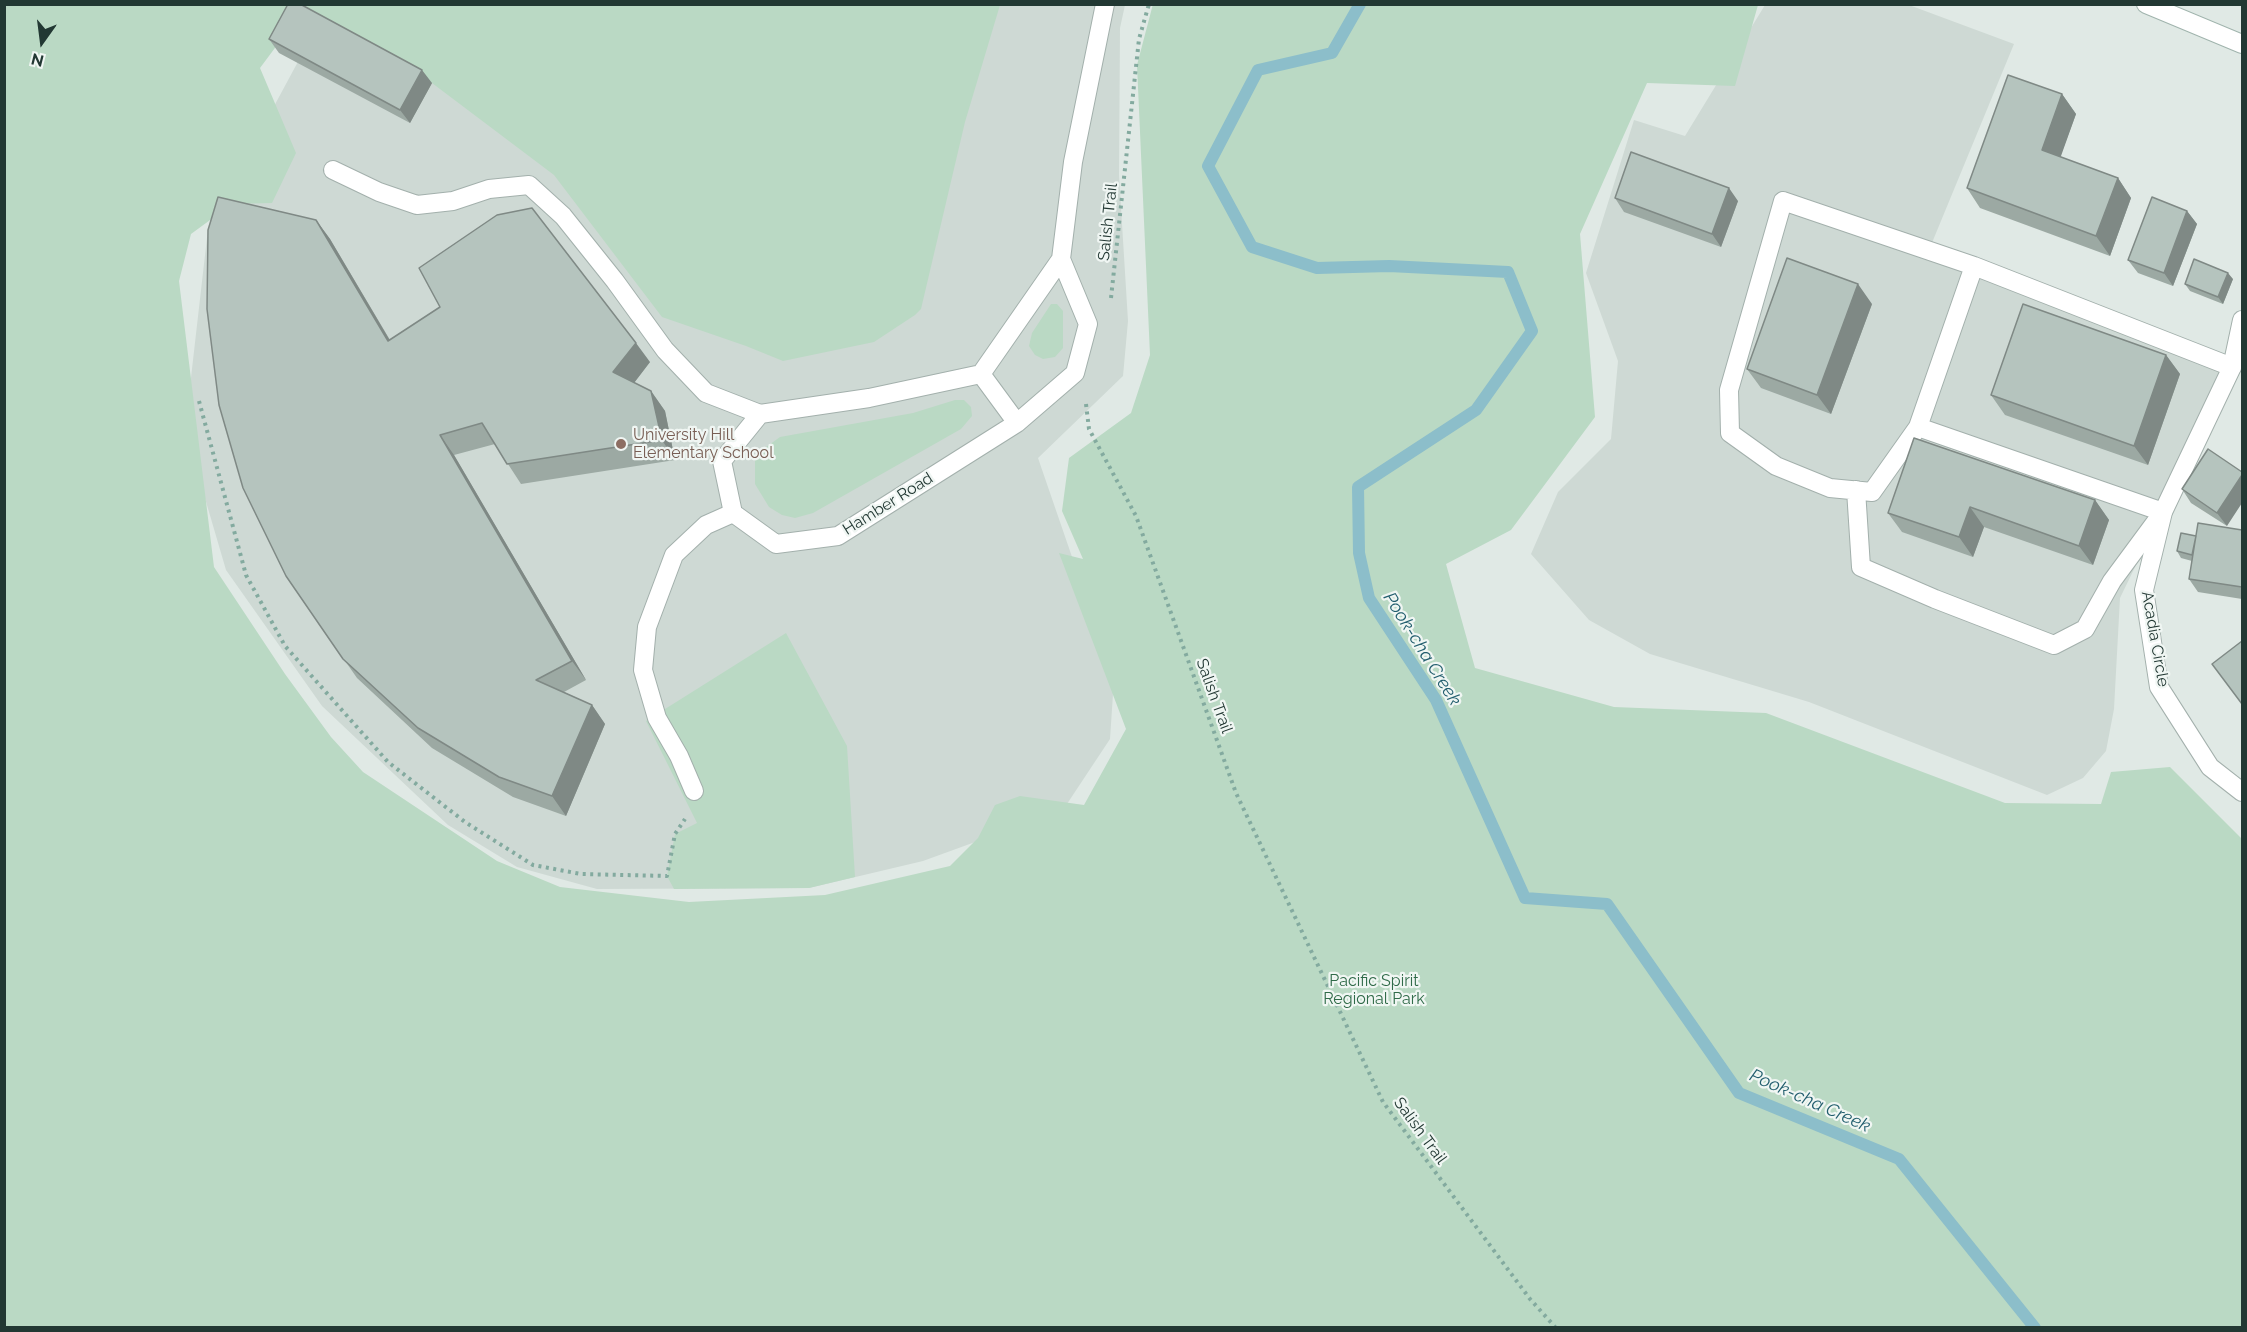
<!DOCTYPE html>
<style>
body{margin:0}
#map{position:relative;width:2247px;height:1332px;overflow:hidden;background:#e0e9e5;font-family:Raleway,sans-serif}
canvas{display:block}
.frame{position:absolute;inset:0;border:6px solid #223833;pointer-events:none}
.north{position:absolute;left:12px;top:12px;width:60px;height:60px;-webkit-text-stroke:4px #f0f6f3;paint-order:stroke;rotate:194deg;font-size:16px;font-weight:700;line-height:24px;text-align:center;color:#223833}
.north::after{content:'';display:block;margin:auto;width:21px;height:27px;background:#223833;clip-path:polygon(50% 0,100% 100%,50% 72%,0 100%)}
</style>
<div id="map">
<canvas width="2247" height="1332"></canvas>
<div class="frame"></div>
<div class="north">N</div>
</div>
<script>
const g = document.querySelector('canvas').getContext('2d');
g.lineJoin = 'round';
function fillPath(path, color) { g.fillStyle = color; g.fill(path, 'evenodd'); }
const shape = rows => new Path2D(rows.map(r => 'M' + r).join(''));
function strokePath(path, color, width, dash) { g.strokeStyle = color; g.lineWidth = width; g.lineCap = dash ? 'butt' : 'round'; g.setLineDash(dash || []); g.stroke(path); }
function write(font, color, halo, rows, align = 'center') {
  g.font = font + ' Raleway,sans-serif'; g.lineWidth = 4.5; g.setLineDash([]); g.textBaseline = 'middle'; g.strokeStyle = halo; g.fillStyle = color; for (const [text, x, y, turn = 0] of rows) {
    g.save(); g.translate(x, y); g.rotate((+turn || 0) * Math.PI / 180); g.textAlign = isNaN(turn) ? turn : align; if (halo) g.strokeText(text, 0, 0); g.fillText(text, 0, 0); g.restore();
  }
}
fillPath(shape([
 [329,4,1125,5,1120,28,1119,175,1128,321,1123,376,1038,458,1114,679,1110,739,1063,810,923,861,809,888,597,889,517,867,448,825,322,706,226,570,185,430,208,229],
 [1765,5,1909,5,2014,44,1929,250,2232,367,2120,598,2114,709,2106,751,2083,778,2047,795,1809,702,1650,654,1589,620,1531,554,1558,492,1611,439,1618,361,1586,273,1634,120,1685,136]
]), '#ced9d4');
fillPath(shape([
 [1153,4,1758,5,1735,86,1647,83,1580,234,1595,417,1511,530,1446,564,1475,668,1614,707,1766,713,2005,803,2101,804,2111,772,2170,767,2242,839,2242,1327,5,1328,5,5,1000,5,965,122,921,309,915,315,874,342,783,361,746,346,662,317,554,175,432,83,301,13,260,68,296,153,272,203,232,204,191,234,179,281,214,567,285,674,331,737,363,772,497,861,560,887,689,902,825,895,950,866,978,838,995,805,1020,796,1084,805,1126,729,1059,553,1083,559,1062,511,1069,458,1131,413,1150,355,1137,65],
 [1051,304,1057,304,1063,311,1063,348,1055,357,1043,359,1035,355,1029,346,1032,333],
 [955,400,964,400,971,407,972,416,961,429,813,513,795,518,782,515,769,507,755,484,755,461,762,450,780,437,913,413],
 [786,633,847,746,855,877,809,888,674,889,667,876,675,834,697,823,646,721]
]), '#bad9c4');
strokePath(shape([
 [1360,4,1332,53,1258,70,1208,166,1252,247,1317,268,1389,266,1508,272,1532,331,1476,410,1358,487,1359,553,1369,598,1436,700,1525,898,1607,904,1739,1093,1899,1159,2035,1328]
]), '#8cbeca', 12);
const lane = shape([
 [333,170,379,192,417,205,453,201,489,189,529,185,563,216,615,281,665,350,706,393,760,414],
 [1783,201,1974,266,1918,427,1872,492,1830,488,1776,466,1730,433,1729,390,1783,201],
 [1974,266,2232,367],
 [1856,490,1861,567,1935,599,2054,645,2085,629,2112,581,2163,512,1918,427],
 [694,791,679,756,657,718,643,670,647,627,674,555,706,525,733,513]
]);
const street = shape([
 [1061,259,1088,324,1075,373,1017,423,838,536,776,544,733,513,722,461,760,414,869,398,981,374,1061,259,1073,162,1105,4],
 [2242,320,2232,367,2163,512,2144,590,2159,687,2210,767,2242,792],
 [981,374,1017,423]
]);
const secondary = shape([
 [2146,4,2242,44]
]);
strokePath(lane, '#a3b0ac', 20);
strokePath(street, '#a3b0ac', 20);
strokePath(secondary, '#a0b4ad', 20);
strokePath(shape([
 [1111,298,1139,39,1149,4],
 [199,401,246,575,285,646,388,762,465,822,533,865,581,874,667,876,675,834,685,819],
 [1086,404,1089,429,1136,516,1236,793,1383,1102,1530,1299,1556,1328]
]), '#83aa9f', 4, [3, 4.5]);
strokePath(lane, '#fff', 18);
strokePath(street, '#fff', 18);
strokePath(secondary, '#fff', 18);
fillPath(shape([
 [269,39,432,83,410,123,279,53],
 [2062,94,2076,114,2060,157,2118,178,2131,198,2110,256,1980,208,1967,188],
 [1615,198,1738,201,1721,247,1624,212],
 [2187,211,2197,224,2173,286,2138,273,2128,260],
 [316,220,330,239,390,340,650,362,634,383,651,391,665,411,675,460,521,484,495,444,454,455,586,680,564,692,592,705,605,724,566,816,513,797,432,748,357,678,286,576],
 [2233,279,2223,304,2190,291,2185,284],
 [1872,304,1831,414,1761,388,1747,369],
 [2166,355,2180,374,2148,465,2005,415,1991,395],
 [2208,449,2227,526,2191,503,2182,489],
 [2095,500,2109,520,2093,565,1984,527,1973,557,1902,532,1888,513],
 [2242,530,2242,599,2198,592,2189,579,2192,561,2181,558,2177,551,2196,536]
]), '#9ca9a3');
fillPath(shape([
 [422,70,432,83,410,123,400,110],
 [2062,94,2076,114,2056,170,2042,150],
 [2118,178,2131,198,2110,256,2096,236],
 [1729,188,1738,201,1721,247,1712,234],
 [2187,211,2197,224,2173,286,2164,273],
 [316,220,330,239,402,361,388,341],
 [2228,273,2233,279,2223,304,2218,297],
 [1858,284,1872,304,1831,414,1817,395],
 [636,343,650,362,627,392,613,372],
 [2166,355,2180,374,2148,465,2134,446],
 [651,391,665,411,675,460,662,440],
 [440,435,454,455,586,680,572,661],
 [2242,475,2242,503,2227,526,2217,513],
 [2095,500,2109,520,2093,565,2079,546],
 [1970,507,1984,527,1973,557,1959,537],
 [592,705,605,724,566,816,552,796]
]), '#7f8985');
const building = shape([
 [288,4,300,4,422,70,400,110,269,39,288,4],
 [2008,75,2062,94,2042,150,2118,178,2096,236,1967,188,2008,75],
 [1631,152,1729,188,1712,234,1615,198,1631,152],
 [218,197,316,220,388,341,440,307,419,268,497,215,532,208,636,343,613,372,651,391,662,440,507,464,482,423,440,435,572,661,536,680,592,705,552,796,499,777,418,728,343,659,286,576,243,488,219,405,207,309,208,230,218,197],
 [2152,197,2187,211,2164,273,2128,260,2152,197],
 [1787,258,1858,284,1817,395,1747,369,1787,258],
 [2194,259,2228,273,2218,297,2185,284,2194,259],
 [2023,304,2166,355,2134,446,1991,395,2023,304],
 [1914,438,2095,500,2079,546,1970,507,1959,537,1888,513,1914,438],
 [2208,449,2242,472,2242,475,2217,513,2182,489,2208,449],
 [2198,523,2242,530,2242,587,2189,579,2198,523],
 [2181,533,2196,536,2192,555,2177,551,2181,533],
 [2242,641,2242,704,2212,664,2242,641]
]);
fillPath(building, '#b5c4be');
strokePath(building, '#7f8985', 1.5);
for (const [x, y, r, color] of [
 [621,444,6,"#8d6e63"]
]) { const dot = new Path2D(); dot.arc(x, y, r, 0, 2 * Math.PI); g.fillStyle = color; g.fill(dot); strokePath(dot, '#f0f6f3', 2); }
write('16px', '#223833', '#f0f6f3', [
 ["Salish Trail",1108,222,-84],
 ["Hamber Road",888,504,-32],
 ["Acadia Circle",2155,639,80],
 ["Salish Trail",1214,696,70],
 ["Salish Trail",1420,1131,54]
]);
write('16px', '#785e54', '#f0f6f3', [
 ["University Hill",633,435],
 ["Elementary School",633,453]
], 'left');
write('16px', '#306b49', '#f0f6f3', [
 ["Pacific Spirit",1374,981],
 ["Regional Park",1374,999]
]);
write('italic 18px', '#225e6e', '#f0f6f3', [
 ["Pook-cha Creek",1422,649,58],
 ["Pook-cha Creek",1810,1101,24]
]);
</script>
